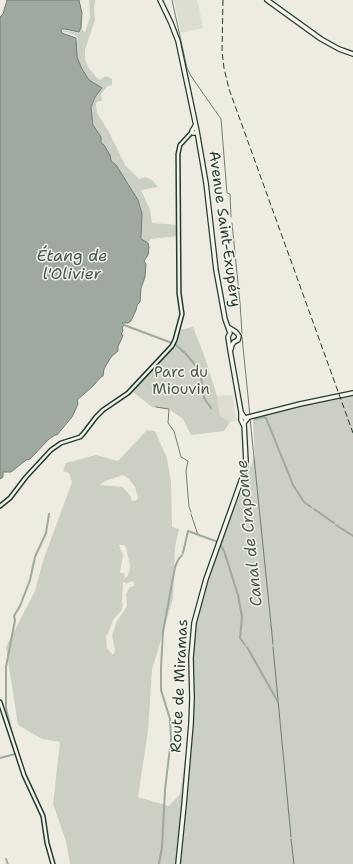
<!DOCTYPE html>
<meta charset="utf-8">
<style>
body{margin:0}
canvas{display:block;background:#eeece1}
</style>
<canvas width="353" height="864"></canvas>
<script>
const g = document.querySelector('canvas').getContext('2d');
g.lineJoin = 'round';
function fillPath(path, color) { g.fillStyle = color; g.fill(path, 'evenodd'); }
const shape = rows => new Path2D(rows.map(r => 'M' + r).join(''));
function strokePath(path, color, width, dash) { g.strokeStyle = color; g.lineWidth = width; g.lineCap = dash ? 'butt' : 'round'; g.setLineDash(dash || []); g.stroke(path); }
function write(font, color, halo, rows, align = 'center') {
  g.font = font + ' "Shantell Sans",sans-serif'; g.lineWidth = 3; g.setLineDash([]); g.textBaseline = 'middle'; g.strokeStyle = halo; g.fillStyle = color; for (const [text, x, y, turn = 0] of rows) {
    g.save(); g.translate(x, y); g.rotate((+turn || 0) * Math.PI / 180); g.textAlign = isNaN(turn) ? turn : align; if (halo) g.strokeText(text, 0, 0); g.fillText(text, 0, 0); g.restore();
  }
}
fillPath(shape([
 [174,0,197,0,198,2,203,28,181,33],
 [232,395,237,421,230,422,220,416,217,396]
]), '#ddddd2');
fillPath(shape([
 [89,0,95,0,94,9,95,20,85,50,85,59,88,67,96,77,100,80,106,76,112,79,112,85,108,86,101,94,102,101,99,101,96,103,97,113,109,132,125,165,139,179,145,177,152,180,158,187,141,190,150,210,152,223,178,225,178,236,151,239,148,243,142,240,142,214,138,200,116,165,111,161,110,155,104,145,101,143,98,131,94,126,91,107,95,97,102,88,89,80,82,69,77,57,76,46,78,39,75,35,62,31,65,30,78,33,79,32,82,25,82,29,85,32,90,18],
 [193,327,204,355,217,396,220,416,230,422,224,431,191,435,183,419,169,409,152,407,133,392,174,344,180,330],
 [353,395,353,864,70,864,66,841,53,804,60,742,42,739,18,725,6,647,35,591,43,561,72,482,69,473,63,471,66,463,96,455,118,461,147,430,155,431,167,458,171,482,172,527,179,529,175,547,173,598,152,670,148,731,138,797,169,806,180,794,189,732,195,611,255,455,253,419,307,403],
 [123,475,128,478,135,487,138,497,137,500,132,501,130,496,123,487,100,485,105,481],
 [119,545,124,545,126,547,130,566,129,572,127,577,125,577,124,573,120,573,123,555],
 [132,581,134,583,134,586,130,587,126,594,127,606,122,614,117,621,112,635,115,650,114,654,112,654,107,648,106,636,108,634,113,620,121,611,123,605,122,602,123,582,125,582,126,584]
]), '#cccfc4');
const water = shape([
 [7,0,79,0,82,13,81,27,79,32,65,29,62,29,61,31,62,33,76,38,77,57,82,69,89,80,102,88,95,97,91,107,93,125,101,137,101,143,104,145,110,155,111,161,116,165,138,200,142,214,141,239,148,243,149,247,148,255,144,261,146,264,145,277,141,288,140,302,137,305,136,310,131,321,128,323,122,323,124,325,122,328,123,330,122,333,121,334,123,335,122,338,118,346,118,351,111,357,104,369,103,376,101,377,93,386,77,400,78,404,72,417,57,435,55,435,49,439,30,459,26,460,11,472,3,472,3,477,0,479,0,17,3,14,7,0]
]);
fillPath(water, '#9fa99f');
strokePath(water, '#6c7e74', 1);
strokePath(shape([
 [172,0,187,68,191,76,221,119,227,193,230,194,231,217],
 [232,223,240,303,242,333],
 [242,337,250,416],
 [156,407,169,409,168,423,174,431,181,457,188,461,186,471,189,507,191,512],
 [250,418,273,644],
 [191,514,198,535],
 [273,647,291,837],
 [291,839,294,864]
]), '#6c7e74', 1);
strokePath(shape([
 [124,325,172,343],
 [175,344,186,354,196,366,201,377,204,398,211,408],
 [255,419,264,417,266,418,293,485,304,502,311,507],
 [314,509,334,523],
 [336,525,353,536],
 [220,544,224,551,238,595,242,617,240,638,245,645],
 [183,553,188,531,218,542],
 [247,647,278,702],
 [12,734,6,708,6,667,15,620,14,616,20,606,30,580,35,557,46,533,49,514],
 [0,758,15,754,15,751],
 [6,859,8,864],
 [159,864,162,847,165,790,171,739,170,719,161,690,161,667,163,632,175,567,178,560,182,555]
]), '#9fa99f', 2);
const minor = shape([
 [0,506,10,498,26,477,51,450,61,443,80,437,83,434,96,417,103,410,128,393,172,346,175,340,182,314,179,293,178,154,180,145,192,132],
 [0,702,24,775,43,816,47,843,53,864]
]);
const major = shape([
 [160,0,171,23,178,41,197,131,206,183,216,270,225,319,230,333,228,337,230,350,241,412,246,420],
 [267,0,321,39,339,49,353,54],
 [195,133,193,133,192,131,195,126],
 [228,327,236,332,239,336,238,340,234,342,232,345,231,349],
 [241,413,241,420,244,426],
 [245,418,300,404,353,393],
 [178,864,184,805,191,724,192,698,191,658,194,623,206,579,245,470,246,462,244,423,248,418]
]);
strokePath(minor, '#1f3d34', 5.5);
strokePath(major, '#1f3d34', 6);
strokePath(minor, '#f7f3e8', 2.5);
strokePath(major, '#f7f3e8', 3.5);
strokePath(shape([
 [223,0,222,51,224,68,229,89,353,433]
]), '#1f3d34', 1, [6, 3]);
write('15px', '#1f3d34', '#f7f3e8', [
 ["Avenue Saint-Exupéry",224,229,82],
 ["Route de Miramas",180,686,-87]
]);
write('15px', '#425a51', '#f7f3e8', [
 ["Parc du",181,373],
 ["Miouvin",181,390]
]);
write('italic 16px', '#3f584f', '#f7f3e8', [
 ["Étang de",72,257],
 ["l'Olivier",72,275],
 ["Canal de Craponne",250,533,-96]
]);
</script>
